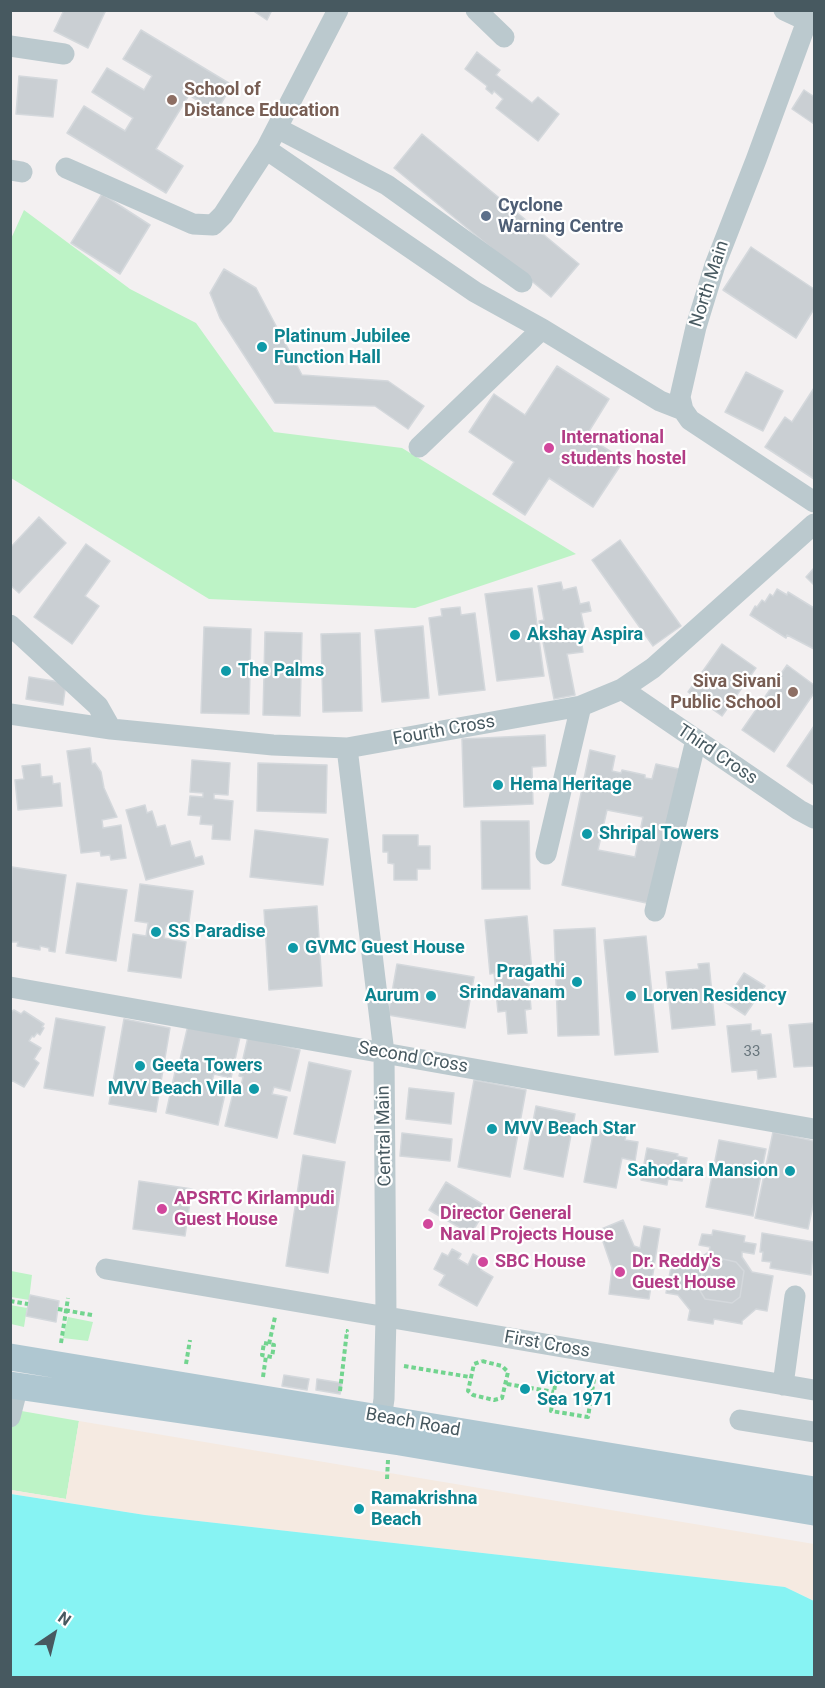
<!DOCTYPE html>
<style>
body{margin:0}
#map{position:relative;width:825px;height:1688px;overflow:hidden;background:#f3f0f1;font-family:Roboto,sans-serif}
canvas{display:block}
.frame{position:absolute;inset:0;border:12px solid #475960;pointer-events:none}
.north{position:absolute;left:24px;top:1604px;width:60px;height:60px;-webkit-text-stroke:4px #fff;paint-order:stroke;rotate:35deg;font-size:16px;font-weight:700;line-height:24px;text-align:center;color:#475960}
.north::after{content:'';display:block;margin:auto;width:21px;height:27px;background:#475960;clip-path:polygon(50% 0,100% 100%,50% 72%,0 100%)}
</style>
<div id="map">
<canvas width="825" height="1688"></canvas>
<div class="frame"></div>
<div class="north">N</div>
</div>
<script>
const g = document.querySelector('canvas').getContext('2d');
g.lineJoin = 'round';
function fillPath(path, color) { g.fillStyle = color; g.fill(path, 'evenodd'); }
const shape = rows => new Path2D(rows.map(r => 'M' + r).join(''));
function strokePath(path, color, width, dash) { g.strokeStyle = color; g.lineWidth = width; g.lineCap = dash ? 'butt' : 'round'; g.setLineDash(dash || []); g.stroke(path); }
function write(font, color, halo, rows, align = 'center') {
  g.font = font + ' Roboto,sans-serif'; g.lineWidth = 4.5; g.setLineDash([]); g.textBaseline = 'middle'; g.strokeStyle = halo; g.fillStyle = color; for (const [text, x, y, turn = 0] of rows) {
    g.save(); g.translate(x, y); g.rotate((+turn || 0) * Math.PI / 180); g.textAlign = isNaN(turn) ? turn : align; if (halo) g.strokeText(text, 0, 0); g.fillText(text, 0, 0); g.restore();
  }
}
fillPath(shape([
 [24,210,130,289,196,323,274,432,402,448,576,554,415,608,209,599,11,478,10,241],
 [11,1271,32,1275,29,1300,11,1297],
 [10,1305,27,1308,24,1327,11,1324],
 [68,1317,93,1322,88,1341,63,1338],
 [10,1409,79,1421,66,1499,11,1490]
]), '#bdf3c6');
fillPath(shape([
 [79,1421,814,1544,814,1601,785,1587,145,1515,11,1494,11,1490,66,1499]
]), '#f5eae1');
fillPath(shape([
 [11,1494,145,1515,785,1587,814,1601,814,1677,11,1677]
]), '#87f3f3');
const building = shape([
 [64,10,106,10,88,48,54,31,64,10],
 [252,10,272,10,267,20,252,10],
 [141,30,232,85,216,112,189,95,156,149,183,166,166,193,67,133,84,106,125,131,133,118,92,92,107,68,144,90,152,76,123,59,141,30],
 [477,52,500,70,496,75,532,103,538,97,559,114,538,141,496,108,503,99,494,91,492,94,486,89,487,86,465,69,477,52],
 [19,76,57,80,53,117,16,114,19,76],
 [804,90,813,96,814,94,814,124,792,109,804,90],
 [422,134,579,264,551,297,394,168,422,134],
 [102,194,150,225,120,274,71,243,102,194],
 [751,247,814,289,814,309,796,338,723,290,751,247],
 [224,269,256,288,302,375,388,381,424,406,408,429,375,406,275,403,220,318,210,293,224,269],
 [557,366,609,399,586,436,624,460,593,507,549,478,525,515,493,494,514,462,469,432,494,394,525,415,557,366],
 [746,372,783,391,763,431,725,412,746,372],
 [814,388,813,442,814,479,765,447,785,417,792,422,814,388],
 [39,517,66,543,19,593,10,585,10,548,39,517],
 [620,540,681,626,653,646,592,560,620,540],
 [86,544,110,561,85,596,99,606,72,644,34,617,86,544],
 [814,568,814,585,806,577,814,568],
 [561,582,563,590,576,587,580,604,589,602,591,611,581,613,585,632,580,633,583,652,567,654,575,695,554,699,539,621,544,620,538,586,561,582],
 [532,588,544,676,497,681,485,594,532,588],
 [777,589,787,595,788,592,814,608,814,649,787,635,786,638,750,615,755,606,757,607,762,600,765,602,770,594,773,596,777,589],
 [460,607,461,615,475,613,485,690,439,695,429,618,442,616,441,609,460,607],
 [423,626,429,698,382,702,375,630,423,626],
 [204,627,251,629,249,714,201,713,204,627],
 [265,632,302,633,300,716,263,715,265,632],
 [360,633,362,711,323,712,321,634,360,633],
 [722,644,756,668,722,716,688,692,722,644],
 [787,665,814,685,814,693,774,752,742,730,787,665],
 [29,677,66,683,63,705,26,699,29,677],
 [814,726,814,785,787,766,814,726],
 [545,735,546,766,532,767,533,804,464,807,462,739,545,735],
 [90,748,92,764,95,763,101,772,104,788,117,817,102,820,103,828,121,825,126,858,111,860,110,855,101,856,100,851,81,853,67,751,90,748],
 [590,750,615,756,612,771,621,773,622,770,645,775,645,778,652,779,656,764,679,769,651,904,562,885,590,750],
 [607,810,643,817,635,857,598,850,607,810],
 [192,760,230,763,228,795,214,794,214,799,233,801,230,840,212,839,213,825,200,824,201,816,188,815,190,796,203,797,203,793,190,792,192,760],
 [258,763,327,765,326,813,257,811,258,763],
 [40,764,41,777,52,776,53,784,60,783,62,806,18,810,15,780,24,779,22,766,40,764],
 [145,805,147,813,152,811,157,827,165,825,171,846,190,841,195,858,202,856,204,864,146,880,126,810,145,805],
 [481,821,529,821,530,889,482,889,481,821],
 [255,830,328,839,323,885,250,877,255,830],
 [383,835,418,835,418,846,430,846,430,869,417,869,417,880,394,880,394,864,388,863,388,852,383,852,383,835],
 [12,867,66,875,55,952,49,951,49,948,40,946,40,950,17,946,18,942,10,942,12,867],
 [77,883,127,890,116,961,66,953,77,883],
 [140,884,193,891,188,929,166,926,164,938,186,942,181,978,128,971,133,934,146,936,148,923,135,921,140,884],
 [317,906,322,986,269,990,264,910,317,906],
 [527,916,532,972,528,972,531,1009,525,1010,527,1033,508,1034,506,1011,498,1012,494,973,490,974,485,920,527,916],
 [595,928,599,1035,558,1036,554,930,595,928],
 [646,936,658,1052,615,1055,604,940,646,936],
 [709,963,715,1025,672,1029,666,972,699,969,698,964,709,963],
 [397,964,474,977,465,1028,388,1015,397,964],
 [744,973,765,986,745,1015,725,1002,744,973],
 [14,1010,21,1014,24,1011,44,1024,42,1027,44,1028,40,1035,37,1033,34,1037,32,1036,29,1041,41,1048,34,1059,39,1063,24,1087,13,1081,10,1082,10,1012,14,1010],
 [56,1018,105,1027,93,1096,44,1088,56,1018],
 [124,1019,170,1028,156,1112,109,1104,124,1019],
 [814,1023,814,1066,794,1067,789,1025,814,1023],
 [751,1024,751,1031,760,1030,761,1035,771,1034,776,1077,758,1079,757,1070,732,1072,727,1026,751,1024],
 [188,1025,240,1037,231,1078,214,1074,212,1081,227,1085,218,1125,166,1113,175,1072,181,1073,183,1065,179,1064,188,1025],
 [248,1037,300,1050,290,1091,274,1087,272,1094,287,1097,277,1138,225,1126,235,1085,241,1086,243,1077,239,1076,248,1037],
 [309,1062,351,1071,335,1143,294,1134,309,1062],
 [474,1080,526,1090,510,1177,458,1167,474,1080],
 [409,1088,454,1093,451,1124,406,1119,409,1088],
 [536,1106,575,1114,563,1177,524,1169,536,1106],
 [594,1129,626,1135,625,1140,638,1142,635,1161,622,1158,616,1188,584,1182,594,1129],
 [773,1132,814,1141,814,1201,808,1229,755,1218,773,1132],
 [402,1133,452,1139,450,1161,400,1156,402,1133],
 [719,1140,766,1149,753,1216,706,1207,719,1140],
 [647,1148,678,1154,677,1156,687,1158,682,1181,668,1179,667,1185,641,1180,647,1148],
 [303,1155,345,1162,328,1273,286,1266,303,1155],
 [139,1181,192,1189,185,1236,133,1229,139,1181],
 [446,1182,487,1207,471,1234,429,1210,446,1182],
 [623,1220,634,1246,640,1248,644,1226,660,1229,649,1299,609,1294,612,1268,599,1230,623,1220],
 [713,1230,745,1236,744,1242,756,1244,754,1254,742,1252,742,1257,752,1272,773,1276,767,1311,756,1309,742,1321,742,1324,714,1319,713,1324,688,1320,690,1310,678,1295,666,1293,673,1257,695,1261,709,1252,710,1247,699,1245,702,1234,712,1235,713,1230],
 [714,1257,736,1262,744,1271,740,1297,732,1303,705,1299,699,1289,704,1263,714,1257],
 [762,1233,814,1242,811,1275,770,1268,771,1262,762,1261,763,1252,760,1252,762,1233],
 [452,1249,461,1254,458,1259,468,1265,473,1254,486,1261,481,1270,493,1277,477,1306,439,1285,445,1275,434,1269,442,1253,448,1256,452,1249],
 [714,1257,736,1262,744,1271,740,1297,732,1303,705,1299,699,1289,704,1263,714,1257],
 [30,1295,59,1301,56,1322,26,1316,30,1295],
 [284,1375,309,1379,307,1390,282,1386,284,1375],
 [317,1379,342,1383,340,1394,316,1390,317,1379]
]);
fillPath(building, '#cacfd3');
strokePath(building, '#d4d8dc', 1.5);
strokePath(shape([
 [10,1301,28,1304],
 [58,1309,92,1315],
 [61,1343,68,1298],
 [264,1343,274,1345,272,1357,262,1355,264,1343],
 [269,1344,275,1317],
 [482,1361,502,1366,508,1372,502,1398,494,1400,473,1395,468,1391,474,1364,482,1361],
 [186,1364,190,1340],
 [404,1366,470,1377],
 [557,1373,594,1379,588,1417,551,1411,557,1373],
 [263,1377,266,1356],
 [507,1384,554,1392],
 [340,1391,347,1331,346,1331],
 [387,1479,388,1460]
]), '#72d48f', 4, [4.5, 3]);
strokePath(shape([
 [476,10,504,37],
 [784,10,814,24],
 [811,10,756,160,715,265,696,327,680,397,683,410,690,420,814,502],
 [10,46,64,54],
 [277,128,387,185,522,282],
 [266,149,475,292,542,329,660,401,683,410],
 [66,168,193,224,213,225,223,215,266,149,338,10],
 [10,170,22,172],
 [419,447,542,329],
 [10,625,98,706,111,729],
 [622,689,799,810,814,818],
 [10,714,111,729,273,745,347,748,581,706,622,689,653,668,814,524],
 [347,748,384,1053,386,1317,384,1399,379,1432],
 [546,854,581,706],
 [655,911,696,740],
 [10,987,814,1129],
 [106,1269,814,1390],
 [783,1385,795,1296],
 [10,1417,18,1386],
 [740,1420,814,1432]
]), '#bbc9ce', 21);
strokePath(shape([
 [10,1357,814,1490],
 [10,1385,400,1442,814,1512]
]), '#afc7d1', 27);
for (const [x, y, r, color] of [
 [172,100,6,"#8d6e63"],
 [486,216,6,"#5c6f8a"],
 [262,347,6,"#0f9aa8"],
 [549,448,6,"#d1479c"],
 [515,635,6,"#0f9aa8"],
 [226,671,6,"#0f9aa8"],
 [793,692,6,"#8d6e63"],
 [498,785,6,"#0f9aa8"],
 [587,834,6,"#0f9aa8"],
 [156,932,6,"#0f9aa8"],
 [293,948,6,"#0f9aa8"],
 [577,982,6,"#0f9aa8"],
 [431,996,6,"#0f9aa8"],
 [631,996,6,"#0f9aa8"],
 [140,1066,6,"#0f9aa8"],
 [254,1089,6,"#0f9aa8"],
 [492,1129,6,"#0f9aa8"],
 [790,1171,6,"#0f9aa8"],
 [162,1209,6,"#d1479c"],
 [428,1224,6,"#d1479c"],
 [483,1262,6,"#d1479c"],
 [620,1272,6,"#d1479c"],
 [525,1389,6,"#0f9aa8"],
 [359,1509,6,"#0f9aa8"]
]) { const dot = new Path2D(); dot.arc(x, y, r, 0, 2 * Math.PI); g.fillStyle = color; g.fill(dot); strokePath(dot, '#fff', 2); }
write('15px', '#68767d', null, [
 ["33",752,1052]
]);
write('bold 18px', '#785e54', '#fff', [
 ["School of",184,90],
 ["Distance Education",184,111],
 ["Siva Sivani",781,682,"right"],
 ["Public School",781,703,"right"]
], 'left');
write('bold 18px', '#4e5e75', '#fff', [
 ["Cyclone",498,206],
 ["Warning Centre",498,227]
], 'left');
write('18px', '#475960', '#fff', [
 ["North Main",710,284,-72],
 ["Fourth Cross",444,731,-10],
 ["Third Cross",717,755,34],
 ["Second Cross",413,1058,10],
 ["Central Main",385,1136,-91],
 ["First Cross",547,1345,10],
 ["Beach Road",413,1423,10]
]);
write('bold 18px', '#0d838f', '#fff', [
 ["Platinum Jubilee",274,337],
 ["Function Hall",274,358],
 ["Akshay Aspira",527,635],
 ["The Palms",238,671],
 ["Hema Heritage",510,785],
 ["Shripal Towers",599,834],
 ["SS Paradise",168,932],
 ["GVMC Guest House",305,948],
 ["Pragathi",565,972,"right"],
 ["Srindavanam",565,993,"right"],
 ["Aurum",419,996,"right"],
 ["Lorven Residency",643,996],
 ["Geeta Towers",152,1066],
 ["MVV Beach Villa",242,1089,"right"],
 ["MVV Beach Star",504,1129],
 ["Sahodara Mansion",778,1171,"right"],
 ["Victory at",537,1379],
 ["Sea 1971",537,1400],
 ["Ramakrishna",371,1499],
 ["Beach",371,1520]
], 'left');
write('bold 18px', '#b23c85', '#fff', [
 ["International",561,438],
 ["students hostel",561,459],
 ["APSRTC Kirlampudi",174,1199],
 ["Guest House",174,1220],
 ["Director General",440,1214],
 ["Naval Projects House",440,1235],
 ["SBC House",495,1262],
 ["Dr. Reddy's",632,1262],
 ["Guest House",632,1283]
], 'left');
</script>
